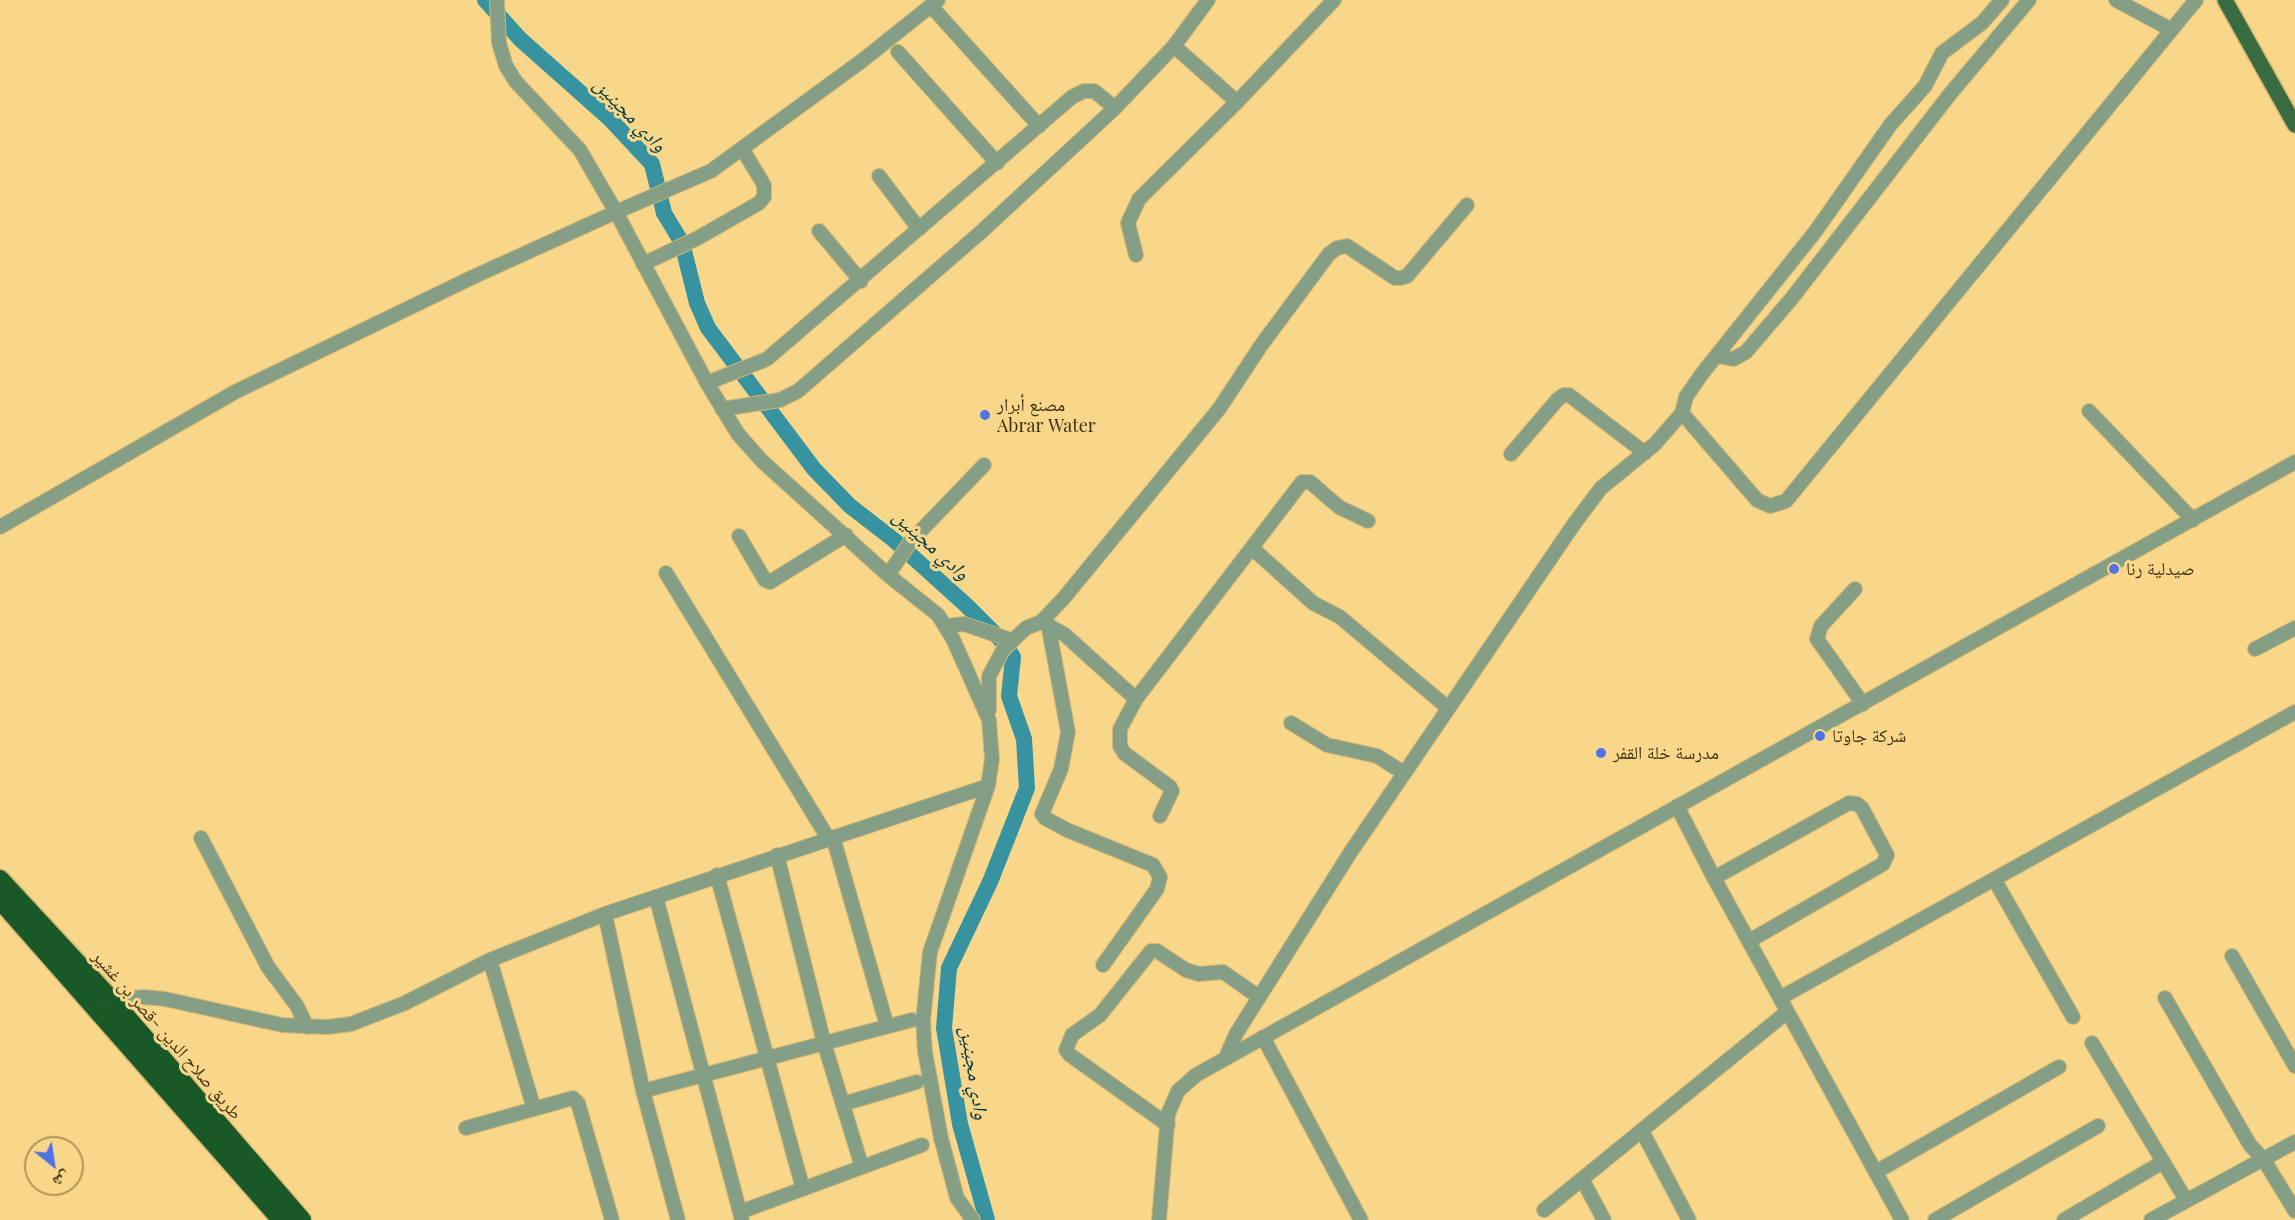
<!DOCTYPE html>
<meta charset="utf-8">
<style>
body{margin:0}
#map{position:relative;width:2295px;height:1220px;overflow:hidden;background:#f8d78a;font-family:"Playfair Display","Noto Naskh Arabic",serif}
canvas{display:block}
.north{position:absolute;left:24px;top:1136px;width:60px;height:60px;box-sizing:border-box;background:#f8d78a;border:2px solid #ae955a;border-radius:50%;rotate:150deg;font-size:16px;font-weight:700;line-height:24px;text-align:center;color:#3f3212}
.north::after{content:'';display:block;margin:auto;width:21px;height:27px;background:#4e73e7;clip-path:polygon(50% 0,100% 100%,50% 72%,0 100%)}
</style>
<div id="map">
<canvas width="2295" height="1220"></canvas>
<div class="north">ش</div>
</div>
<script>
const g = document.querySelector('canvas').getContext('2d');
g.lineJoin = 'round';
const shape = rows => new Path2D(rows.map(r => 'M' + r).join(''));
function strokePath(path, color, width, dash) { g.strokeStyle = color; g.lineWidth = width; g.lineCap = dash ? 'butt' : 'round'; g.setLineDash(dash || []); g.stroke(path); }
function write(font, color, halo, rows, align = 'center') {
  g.font = font + ' "Playfair Display","Noto Naskh Arabic",serif'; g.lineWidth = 6; g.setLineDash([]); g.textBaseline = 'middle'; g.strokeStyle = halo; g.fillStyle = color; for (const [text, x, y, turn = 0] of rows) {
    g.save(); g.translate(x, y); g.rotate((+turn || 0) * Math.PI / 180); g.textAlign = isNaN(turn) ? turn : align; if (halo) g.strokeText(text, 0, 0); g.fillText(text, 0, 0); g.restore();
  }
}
strokePath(shape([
 [485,0,520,39,610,119,652,164,664,213,682,243,697,303,708,328,814,469,850,506,894,540,966,605,1003,642,1013,657,1009,696,1024,739,1027,788,990,882,949,968,944,1028,960,1124,987,1220]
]), '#37939f', 16);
const minor = shape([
 [497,0,499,43,506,66,516,82,580,150,616,212,711,171,863,60,938,0],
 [2116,0,2170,29],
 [931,6,1039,126],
 [898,52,997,163],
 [1237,102,1334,0],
 [879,176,919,229],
 [819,231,861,281],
 [1136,255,1128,223,1139,199,1237,102,1174,46],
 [643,264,698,238,759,203,764,197,764,185,743,150],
 [1718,356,1733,359,1746,352,1792,298,1950,94,2029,0],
 [707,383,767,359,1072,97,1084,91,1094,91,1115,108],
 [722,409,780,400,798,391,981,232,1115,108,1174,46,1208,0],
 [2089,411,2193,520],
 [1682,413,1757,500,1770,506,1786,501,2196,0],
 [1511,454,1558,399,1564,395,1569,395,1645,453],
 [0,527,235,392,473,277,616,212,707,383,738,434,762,461,888,575,938,615,953,639,989,720,992,759,988,786,930,952,923,1021,925,1052,941,1138,957,1198,973,1220],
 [739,536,765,580,770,582,846,535],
 [1252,548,1313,603,1340,617,1448,708],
 [666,573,828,838],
 [888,575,911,541,984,465],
 [1855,589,1821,626,1817,639,1863,704],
 [1043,623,1064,634,1136,699],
 [1048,624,1068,732,1061,769,1042,814,1045,818,1067,830,1153,865,1160,877,1157,889,1103,965],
 [946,626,964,624,1011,640],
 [2255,649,2295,628],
 [989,710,989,676,1003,650,1026,628,1041,622,1063,599,1219,409,1262,344,1329,254,1337,248,1347,246,1395,278,1401,278,1407,276,1467,205],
 [1291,723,1327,745,1377,756,1404,773],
 [1677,806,1714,878,1902,1220],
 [1160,816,1172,791,1170,787,1124,753,1120,746,1120,729,1136,699,1302,482,1310,482,1339,507,1368,521],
 [833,837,887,1026],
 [201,838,268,967,297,1006,307,1027],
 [777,855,824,1043,862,1167],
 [717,875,803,1189],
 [1714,878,1849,803,1857,804,1862,808,1887,855,1883,864,1749,941],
 [1994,879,2073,1017],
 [656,897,742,1220],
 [605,914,643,1091,678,1220],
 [2232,956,2295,1066],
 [490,960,534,1109],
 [1780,998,2295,712],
 [2165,998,2250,1145,2264,1160,2295,1211],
 [112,1000,144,997,165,999,282,1025,327,1027,351,1024,405,1003,490,960,605,914,988,786],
 [1263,1037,1361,1220],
 [2092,1043,2186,1200],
 [1226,1057,1236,1034,1350,853,1574,524,1601,488,1655,444,1682,413,1686,397,1701,375,1815,232,1891,124,1925,86,1942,53,1982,23,2002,0],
 [643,1091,912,1020],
 [843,1104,917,1082],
 [1168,1125,1070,1055,1066,1050,1072,1035,1100,1015,1151,951,1157,951,1186,970,1199,974,1223,972,1259,997],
 [466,1128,573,1098,578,1103,612,1220],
 [1642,1131,1689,1220],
 [1876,1172,2059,1067],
 [1582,1179,1604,1220],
 [1544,1210,1787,1012],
 [740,1212,922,1145],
 [1159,1220,1168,1114,1178,1091,1196,1075,2295,462],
 [1935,1220,2098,1126],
 [2064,1220,2163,1162],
 [2151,1220,2295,1142]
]);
const major = shape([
 [2225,0,2295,125]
]);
const highway = shape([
 [0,879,112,1000,302,1220],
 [0,900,281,1220]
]);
strokePath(minor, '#d3b672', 16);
strokePath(major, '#d3b672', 18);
strokePath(highway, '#d3b672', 21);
strokePath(minor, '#849f86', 14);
strokePath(major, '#396b40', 15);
strokePath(highway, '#195827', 18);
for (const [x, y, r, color] of [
 [985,415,6,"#4e73e7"],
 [2114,569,6,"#4e73e7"],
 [1820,736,6,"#4e73e7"],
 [1601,753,6,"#4e73e7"]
]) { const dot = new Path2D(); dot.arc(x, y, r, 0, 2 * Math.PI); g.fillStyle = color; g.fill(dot); strokePath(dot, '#f8d78a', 2); }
write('18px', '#3f3212', '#f8d78a', [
 ["مصنع أبرار",997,405],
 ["Abrar Water",997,426],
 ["صيدلية رنا",2126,569],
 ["شركة جاوتا",1832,736],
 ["مدرسة خلة القفر",1613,753]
], 'left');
write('18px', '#3f3212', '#f8d78a', [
 ["طريق صلاح الدين -قصر بن غشير",167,1035,49]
]);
write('italic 20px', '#003940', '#f8d78a', [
 ["وادي مجينين",630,115,46],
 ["وادي مجينين",931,545,42],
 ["وادي مجينين",974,1073,81]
]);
</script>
